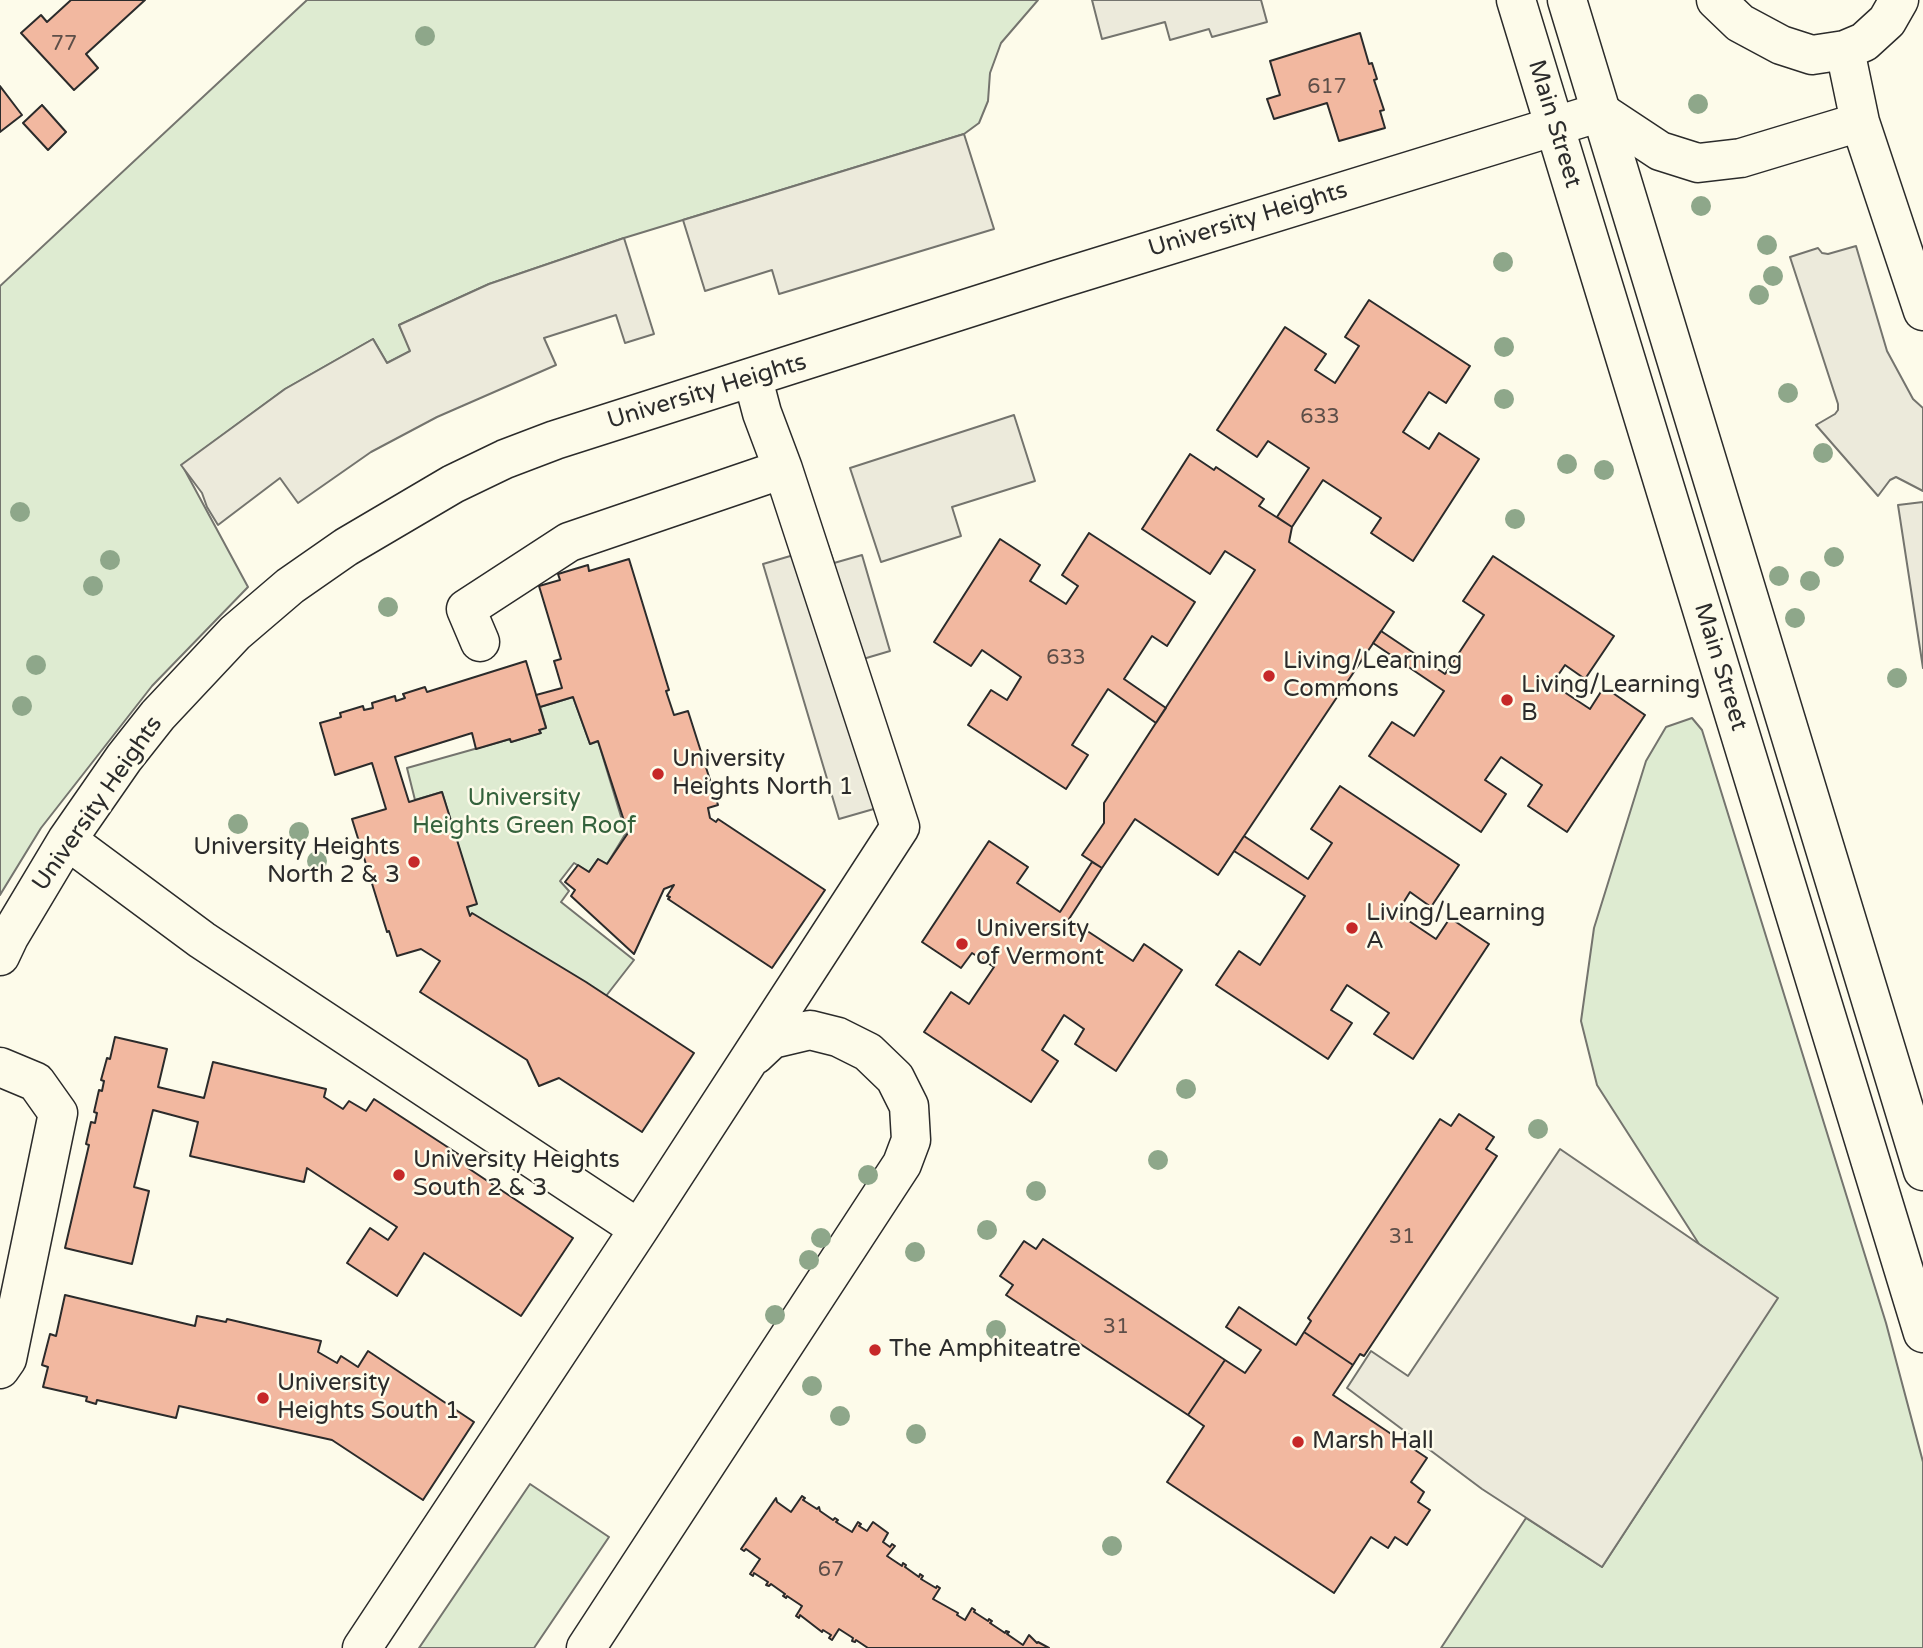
<!DOCTYPE html>
<style>
body{margin:0}
canvas{display:block;background:#fdfbea}
</style>
<canvas width="1923" height="1648"></canvas>
<script>
const g = document.querySelector('canvas').getContext('2d');
g.lineJoin = 'round';
function fillPath(path, color) { g.fillStyle = color; g.fill(path, 'evenodd'); }
const shape = rows => new Path2D(rows.map(r => 'M' + r).join(''));
function strokePath(path, color, width, dash) { g.strokeStyle = color; g.lineWidth = width; g.lineCap = dash ? 'butt' : 'round'; g.setLineDash(dash || []); g.stroke(path); }
function write(font, color, halo, rows, align = 'center') {
  g.font = font + ' "Varela Round",sans-serif'; g.lineWidth = 5; g.setLineDash([]); g.textBaseline = 'middle'; g.strokeStyle = halo; g.fillStyle = color; for (const [text, x, y, turn = 0] of rows) {
    g.save(); g.translate(x, y); g.rotate((+turn || 0) * Math.PI / 180); g.textAlign = isNaN(turn) ? turn : align; if (halo) g.strokeText(text, 0, 0); g.fillText(text, 0, 0); g.restore();
  }
}
const green = shape([
 [307,0,1038,0,1001,43,990,73,988,101,979,123,964,134,624,238,489,284,399,325,411,351,387,363,373,339,285,389,182,465,248,587,152,686,41,828,0,895,0,286,307,0],
 [573,697,590,744,598,741,626,833,607,864,598,859,589,872,574,863,560,881,569,891,561,902,634,960,606,996,472,914,470,916,467,907,476,904,442,792,415,800,407,768,510,739,511,742,540,733,539,730,546,727,540,707,573,697],
 [1692,718,1702,730,1886,1323,1923,1462,1923,1648,1441,1648,1526,1518,1602,1567,1777,1298,1699,1244,1597,1085,1581,1021,1594,928,1646,761,1666,727,1692,718],
 [530,1484,609,1537,534,1648,419,1648,530,1484]
]);
fillPath(green, '#deebd1');
strokePath(green, '#74746e', 2);
const parking = shape([
 [1092,0,1261,0,1267,22,1212,37,1209,29,1170,40,1165,22,1102,39,1092,0],
 [964,134,994,229,779,294,772,270,705,291,683,220,964,134],
 [624,238,654,334,625,343,616,315,544,338,556,365,437,417,371,452,298,503,280,478,218,525,207,507,202,493,181,465,285,389,373,339,387,363,410,351,399,325,489,284,624,238],
 [1856,246,1887,351,1913,399,1923,408,1923,491,1896,477,1890,480,1878,496,1816,425,1835,414,1838,410,1838,404,1790,257,1818,248,1822,253,1828,254,1856,246],
 [1014,415,1035,481,952,507,961,536,881,562,850,468,1014,415],
 [1923,502,1923,668,1898,505,1923,502],
 [828,545,834,563,862,555,890,651,863,659,905,800,839,819,763,564,828,545],
 [1560,1149,1778,1298,1602,1567,1482,1489,1347,1388,1371,1351,1408,1376,1560,1149]
]);
fillPath(parking, '#eceadb');
strokePath(parking, '#74746e', 2);
const building = shape([
 [71,0,145,0,86,54,98,68,74,90,21,33,41,15,47,22,71,0],
 [1360,33,1369,64,1372,63,1377,79,1374,80,1384,110,1380,111,1385,128,1339,141,1327,103,1274,119,1267,99,1280,95,1270,61,1360,33],
 [0,86,22,115,0,132,0,86],
 [42,105,66,132,48,150,23,123,42,105],
 [1369,300,1470,366,1446,403,1429,392,1403,432,1429,449,1439,433,1479,459,1413,561,1371,533,1381,518,1323,480,1292,527,1277,517,1309,468,1268,441,1257,457,1217,430,1285,327,1326,354,1315,370,1335,383,1359,346,1345,337,1369,300],
 [1190,454,1214,470,1216,467,1264,499,1259,506,1292,527,1289,542,1394,612,1218,875,1135,819,1102,868,1082,855,1104,823,1104,803,1255,570,1225,551,1210,574,1142,529,1190,454],
 [1089,533,1195,602,1167,646,1152,636,1124,679,1166,708,1156,723,1108,689,1072,745,1088,755,1066,789,968,725,991,690,1007,700,1021,677,982,650,971,666,934,642,1000,539,1040,565,1030,581,1066,604,1078,586,1062,575,1089,533],
 [1493,556,1614,636,1585,679,1565,665,1552,684,1590,709,1604,687,1645,715,1567,832,1528,806,1542,785,1501,757,1485,780,1506,794,1481,832,1369,756,1392,722,1414,736,1444,691,1373,643,1381,631,1445,674,1484,615,1463,601,1493,556],
 [629,559,669,690,666,691,674,715,688,711,718,805,708,808,710,818,716,822,718,819,825,890,772,968,668,899,670,897,667,896,674,885,664,889,634,954,571,896,575,890,565,882,578,865,589,872,598,859,607,864,628,833,598,741,590,744,573,697,540,707,536,695,562,688,554,661,561,659,539,586,560,580,558,574,588,565,589,571,629,559],
 [526,661,546,728,539,730,541,733,511,742,510,739,476,749,472,733,395,757,409,802,442,792,477,904,467,907,470,916,472,913,586,982,694,1053,642,1132,559,1078,539,1086,527,1060,420,992,440,961,421,949,397,956,389,931,387,932,352,819,386,809,372,763,335,775,320,723,341,717,340,713,363,706,364,710,373,708,372,703,395,696,396,701,405,698,403,694,425,687,427,692,526,661],
 [1340,786,1459,865,1431,907,1410,892,1397,913,1436,939,1450,918,1489,944,1413,1059,1374,1034,1389,1013,1347,985,1331,1010,1352,1023,1328,1059,1216,985,1239,951,1260,965,1305,896,1234,851,1244,836,1308,879,1332,843,1311,829,1340,786],
 [989,841,1028,867,1017,883,1060,912,1092,862,1102,868,1069,919,1133,961,1144,944,1182,970,1116,1071,1075,1044,1084,1029,1064,1015,1042,1050,1058,1061,1031,1102,924,1032,951,992,969,1004,994,967,972,953,961,968,922,942,989,841],
 [115,1037,167,1049,158,1087,204,1098,213,1062,326,1089,324,1097,343,1109,349,1101,366,1111,374,1099,472,1163,468,1168,573,1238,521,1316,424,1253,397,1296,347,1263,370,1228,388,1240,397,1227,307,1168,304,1182,190,1156,198,1122,153,1110,134,1187,149,1191,132,1264,65,1248,89,1145,86,1144,91,1122,95,1123,97,1113,94,1112,99,1090,102,1091,104,1081,101,1080,107,1058,110,1059,115,1037],
 [1459,1114,1494,1137,1486,1149,1497,1156,1364,1356,1360,1354,1353,1365,1304,1332,1311,1321,1308,1318,1440,1119,1451,1126,1459,1114],
 [1043,1239,1225,1360,1188,1415,1006,1295,1013,1285,1000,1276,1024,1241,1036,1249,1043,1239],
 [65,1295,195,1326,197,1316,226,1322,227,1319,321,1341,318,1352,337,1363,341,1356,358,1367,368,1351,474,1422,423,1500,332,1440,179,1406,176,1418,97,1400,96,1404,86,1401,87,1397,43,1387,48,1367,42,1365,50,1334,56,1336,65,1295],
 [1239,1307,1296,1345,1304,1332,1353,1365,1333,1395,1427,1458,1411,1482,1424,1492,1418,1502,1430,1510,1407,1545,1395,1537,1388,1548,1371,1537,1334,1593,1167,1482,1204,1426,1188,1415,1225,1360,1245,1373,1261,1350,1226,1327,1239,1307],
 [802,1496,805,1498,803,1500,817,1509,819,1507,820,1511,833,1520,835,1518,838,1520,836,1522,852,1532,858,1522,861,1524,859,1526,867,1531,873,1522,888,1533,883,1542,890,1547,892,1544,895,1546,887,1556,902,1566,903,1563,906,1565,905,1567,919,1577,920,1574,923,1576,921,1579,936,1588,937,1586,940,1588,933,1599,958,1613,957,1615,965,1620,972,1608,975,1610,974,1612,988,1621,989,1619,992,1621,990,1623,1005,1633,1006,1631,1009,1632,1007,1634,1023,1645,1029,1635,1037,1643,1038,1642,1049,1648,868,1648,856,1640,855,1642,852,1641,853,1638,839,1629,832,1640,829,1638,831,1635,823,1630,822,1632,800,1615,799,1618,796,1616,802,1606,787,1596,786,1598,783,1596,785,1594,771,1584,769,1586,766,1585,768,1582,754,1573,753,1576,750,1574,760,1559,746,1549,744,1551,741,1549,776,1498,777,1502,791,1512,802,1496]
]);
fillPath(building, '#f2b8a0');
strokePath(building, '#2b2b2b', 2);
const minor = shape([
 [1716,0,1740,23,1781,45,1812,55,1845,50,1864,42,1887,21,1899,0],
 [1845,50,1860,122,1923,311],
 [480,642,466,609,569,542,783,469],
 [67,840,202,940,639,1229],
 [0,956,9,937,67,840,124,758,158,715,235,633,290,586,346,547,453,484,505,459,555,440,1056,280,1601,112,1660,151,1698,163,1741,158,1860,122],
 [0,1067,36,1082,58,1113,7,1359,0,1369],
 [362,1648,639,1229,900,827,783,469,762,413,753,379],
 [586,1648,902,1164,911,1140,909,1106,895,1078,868,1052,838,1037,810,1030,772,1039,755,1055]
]);
const major = shape([
 [1516,0,1923,1333],
 [1567,0,1923,1171]
]);
strokePath(minor, '#2b2b2b', 41);
strokePath(major, '#2b2b2b', 41);
strokePath(minor, '#fdfbea', 38);
strokePath(major, '#fdfbea', 38);
g.fillStyle = '#8ea78a';
for (const [x, y] of [
 [425,36],
 [1698,104],
 [1701,206],
 [1767,245],
 [1503,262],
 [1773,276],
 [1759,295],
 [1504,347],
 [1788,393],
 [1504,399],
 [1823,453],
 [1567,464],
 [1604,470],
 [20,512],
 [1515,519],
 [1834,557],
 [110,560],
 [1779,576],
 [1810,581],
 [93,586],
 [388,607],
 [1795,618],
 [36,665],
 [1897,678],
 [22,706],
 [238,824],
 [299,832],
 [317,861],
 [1186,1089],
 [1538,1129],
 [1158,1160],
 [868,1175],
 [1036,1191],
 [987,1230],
 [821,1238],
 [915,1252],
 [809,1260],
 [775,1315],
 [996,1330],
 [812,1386],
 [840,1416],
 [916,1434],
 [1112,1546]
]) { g.beginPath(); g.arc(x, y, 10, 0, 2 * Math.PI); g.fill(); }
for (const [x, y, r, color] of [
 [1269,676,7,"#c62828"],
 [1507,700,7,"#c62828"],
 [658,774,7,"#c62828"],
 [414,862,7,"#c62828"],
 [1352,928,7,"#c62828"],
 [962,944,7,"#c62828"],
 [399,1175,7,"#c62828"],
 [875,1350,7,"#c62828"],
 [263,1398,7,"#c62828"],
 [1298,1442,7,"#c62828"]
]) { const dot = new Path2D(); dot.arc(x, y, r, 0, 2 * Math.PI); g.fillStyle = color; g.fill(dot); strokePath(dot, '#fdfbea', 2.5); }
write('21px', '#5d4e48', null, [
 ["77",64,44],
 ["617",1327,87],
 ["633",1320,417],
 ["633",1066,658],
 ["31",1402,1237],
 ["31",1116,1327],
 ["67",831,1570]
]);
write('24px', '#2b2b2b', '#fdfbea', [
 ["Main Street",1554,124,73],
 ["University Heights",1248,220,-17],
 ["University Heights",707,392,-17],
 ["Main Street",1720,667,73],
 ["University Heights",98,804,-55]
]);
write('24px', '#2b2b2b', '#fdfbea', [
 ["Living/Learning",1283,662],
 ["Commons",1283,690],
 ["Living/Learning",1521,686],
 ["B",1521,714],
 ["University",672,760],
 ["Heights North 1",672,788],
 ["University Heights",400,848,"right"],
 ["North 2 & 3",400,876,"right"],
 ["Living/Learning",1366,914],
 ["A",1366,942],
 ["University",976,930],
 ["of Vermont",976,958],
 ["University Heights",413,1161],
 ["South 2 & 3",413,1189],
 ["The Amphiteatre",889,1350],
 ["University",277,1384],
 ["Heights South 1",277,1412],
 ["Marsh Hall",1312,1442]
], 'left');
write('24px', '#34623c', '#fdfbea', [
 ["University",524,799],
 ["Heights Green Roof",524,827]
]);
</script>
